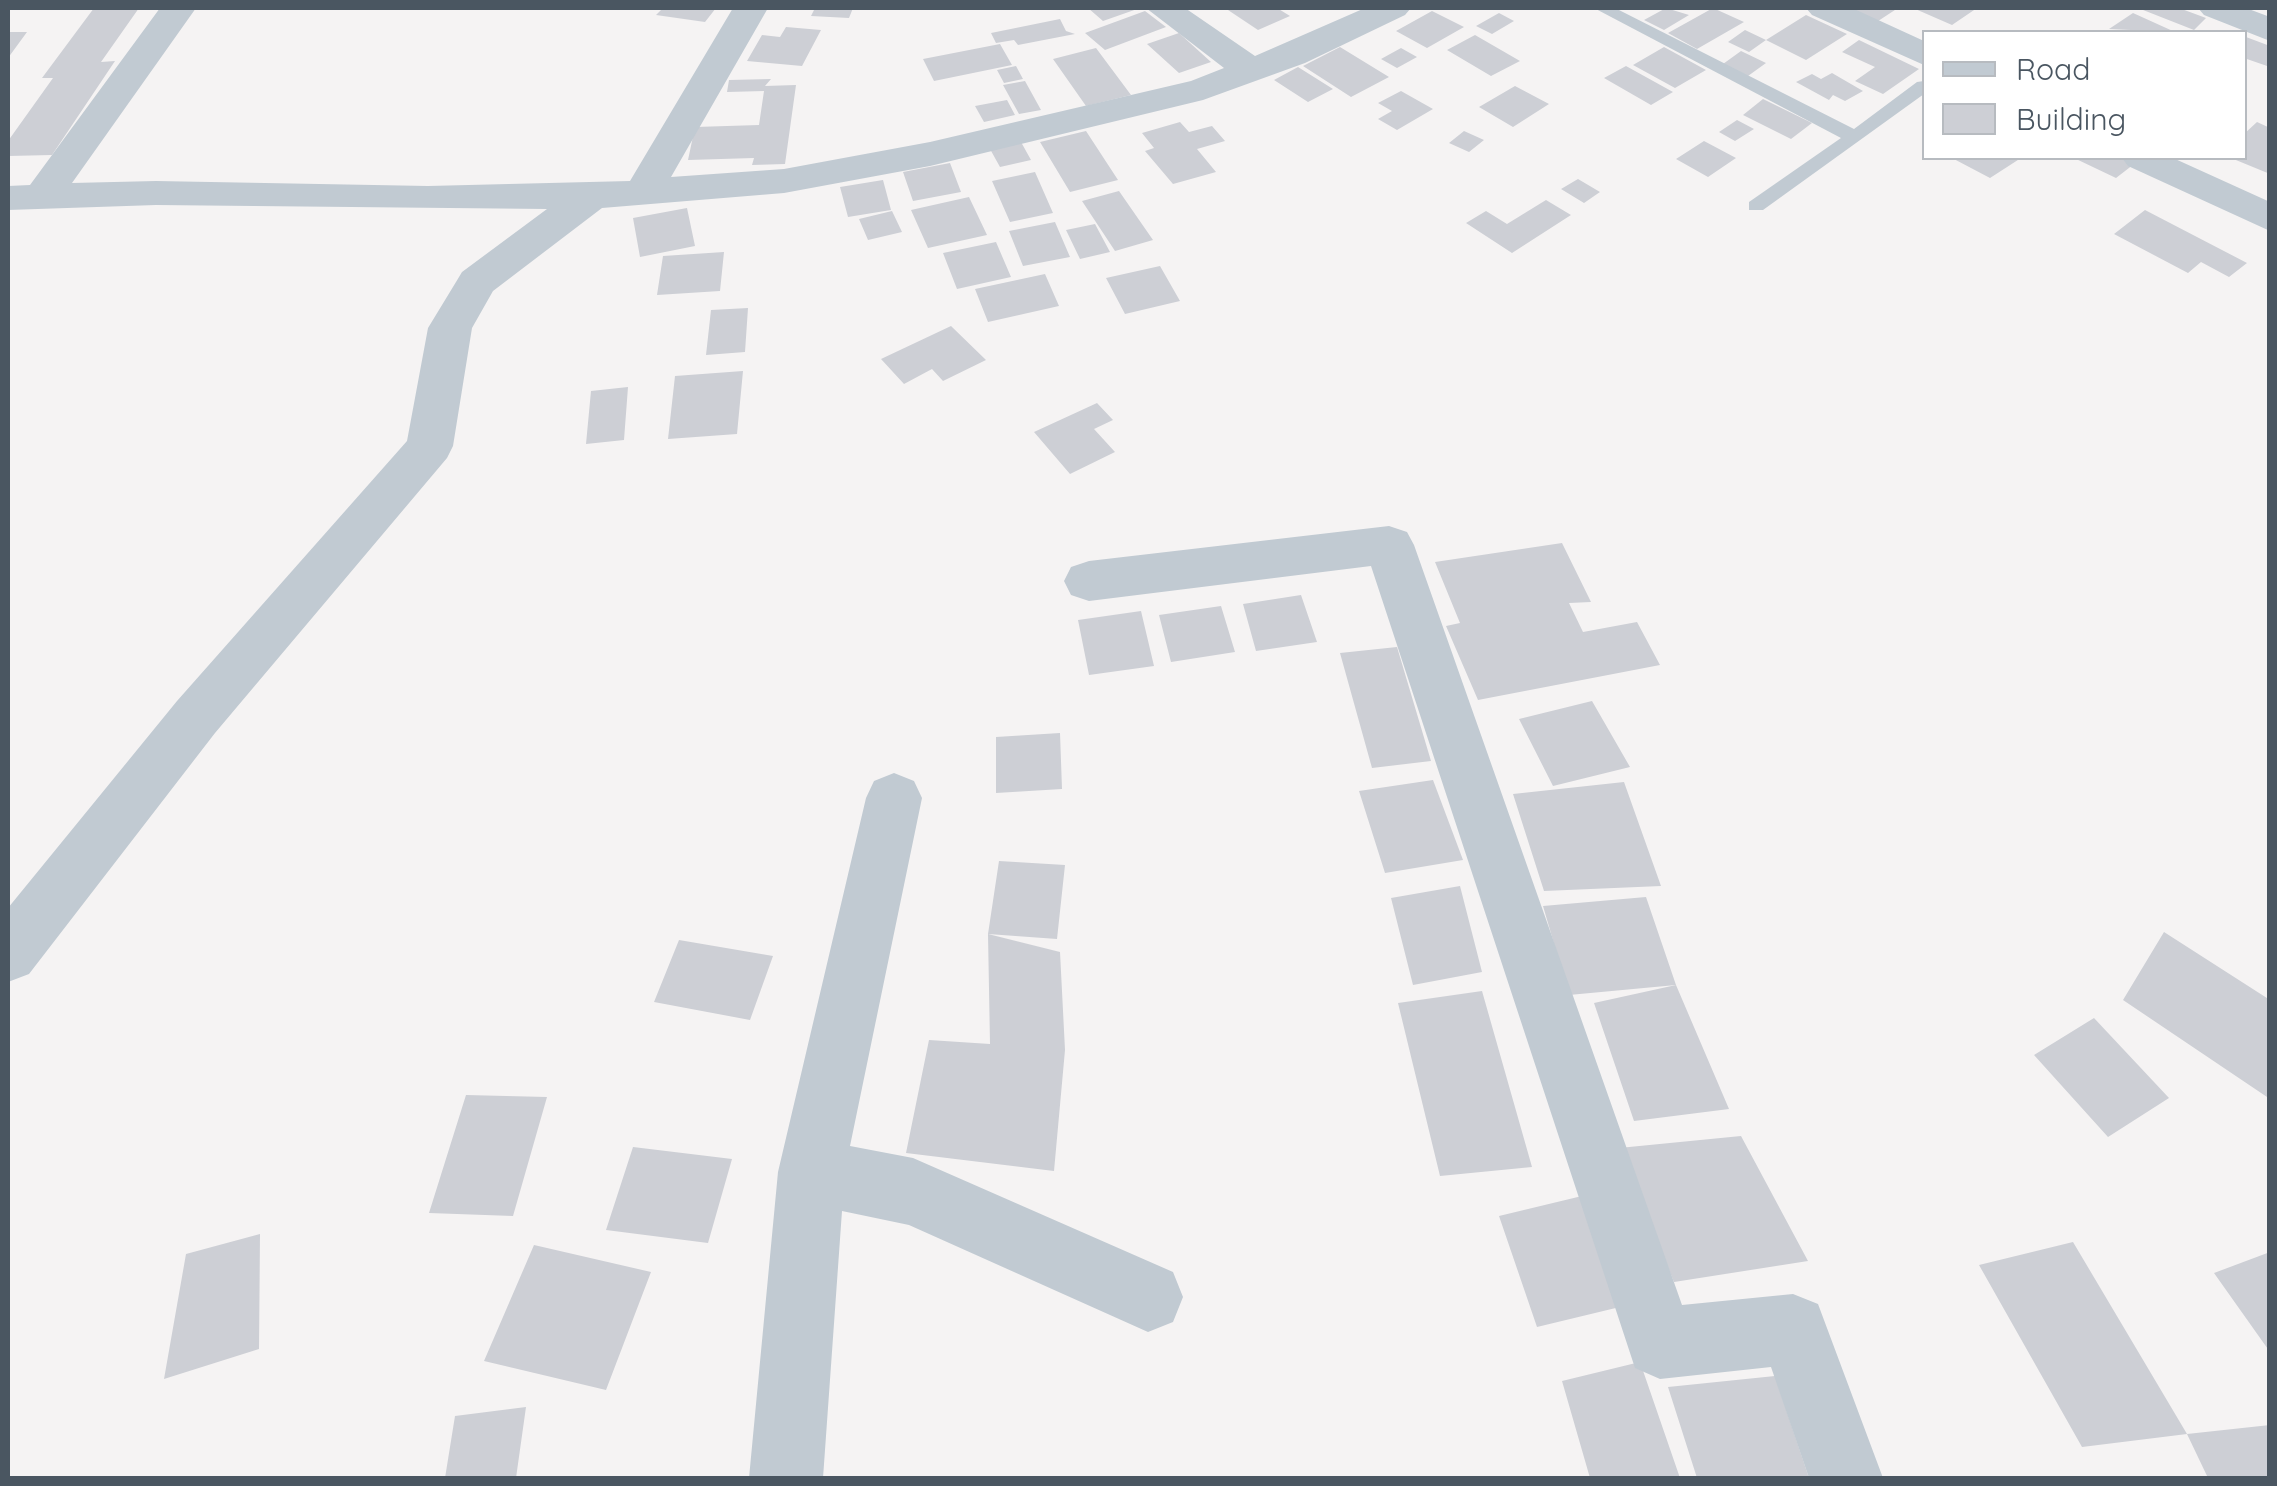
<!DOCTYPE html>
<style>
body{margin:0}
#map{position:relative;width:2277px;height:1486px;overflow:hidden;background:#f5f3f3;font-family:Quicksand,sans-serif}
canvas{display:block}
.frame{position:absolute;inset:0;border:10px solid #4a5661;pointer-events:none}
.legend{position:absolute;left:1922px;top:30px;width:325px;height:130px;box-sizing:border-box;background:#fff;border:2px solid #b7bbc0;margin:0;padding:12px 18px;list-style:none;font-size:30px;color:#4a5661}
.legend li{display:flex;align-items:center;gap:20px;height:50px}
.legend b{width:50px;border:2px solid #b7bbc0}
</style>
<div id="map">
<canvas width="2277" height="1486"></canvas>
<div class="frame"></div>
<ul class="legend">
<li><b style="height:12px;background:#c1cad2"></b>Road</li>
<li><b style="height:28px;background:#cdcfd5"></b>Building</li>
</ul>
</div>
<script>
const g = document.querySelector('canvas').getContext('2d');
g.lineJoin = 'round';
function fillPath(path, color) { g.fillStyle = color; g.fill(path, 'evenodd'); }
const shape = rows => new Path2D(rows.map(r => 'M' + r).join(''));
fillPath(shape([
 [94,8,139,8,101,62,115,61,52,155,8,156,8,141,53,78,42,78],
 [663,8,716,8,705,22,656,15],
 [815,8,853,8,849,18,811,16],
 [1088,8,1140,8,1103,21],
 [1225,8,1277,8,1290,16,1258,30],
 [1666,8,1689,15,1664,30,1644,20],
 [1713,8,1744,22,1697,49,1668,33],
 [1835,8,1898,8,1872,25],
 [1913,8,1977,8,1952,25],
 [2138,8,2179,8,2206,18,2194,30],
 [1145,11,1166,27,1105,50,1085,33],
 [1432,11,1464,27,1427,48,1396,31],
 [1499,13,1514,21,1492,34,1476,26],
 [2133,13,2175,32,2109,29],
 [1806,15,1847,34,1806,60,1766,40,1749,52,1728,42,1745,30,1766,40],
 [1060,19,1066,31,1075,34,1018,45,1014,40,996,43,991,33],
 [786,27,821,30,802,66,747,61,762,35,780,37],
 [8,32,27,32,8,58],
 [1179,33,1211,62,1179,73,1147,44],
 [1475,35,1520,61,1491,76,1447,50],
 [2246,37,2270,46,2270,67,2244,58],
 [1859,40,1919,69,1883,94,1855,81,1875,67,1842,52],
 [1000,44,1012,65,934,81,923,59],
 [1340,47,1389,77,1351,97,1303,66],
 [1664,47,1706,70,1675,88,1633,65],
 [1096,48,1131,95,1086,106,1053,59],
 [1401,48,1417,57,1397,68,1381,59],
 [1741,51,1766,63,1748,76,1723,64],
 [1016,66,1023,79,1004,83,997,70],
 [1626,66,1673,92,1651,105,1604,78],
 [1298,67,1333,89,1308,102,1274,80],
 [1832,73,1863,91,1845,101,1833,95,1829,100,1796,82,1812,74,1821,79],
 [771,79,765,86,796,85,785,164,752,165,754,158,688,160,695,127,759,125,764,91,727,92,729,80],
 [1025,81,1041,110,1019,114,1003,85],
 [1515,86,1549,104,1513,127,1479,107],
 [1401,91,1433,109,1397,130,1378,119,1392,111,1378,103],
 [1763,99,1812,123,1791,139,1743,115],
 [1007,100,1015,115,984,122,975,106],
 [1737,120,1754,129,1735,141,1719,132],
 [1180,122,1189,132,1212,126,1225,141,1197,149,1216,172,1173,184,1145,151,1154,148,1142,133],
 [2257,122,2270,128,2270,174,2231,158,2244,158,2244,134],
 [1086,131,1118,180,1070,192,1040,142],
 [1464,131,1484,140,1469,152,1449,143],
 [1704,141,1736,158,1708,177,1676,159],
 [1021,142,1031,160,1000,167,990,149],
 [1952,158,2021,158,1990,178],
 [2074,158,2131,158,2138,161,2116,178],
 [950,163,961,192,913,201,903,172],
 [1035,172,1053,213,1010,222,992,181],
 [1578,179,1600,192,1584,203,1561,189],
 [883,180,891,210,848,217,840,187],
 [1119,191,1153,240,1115,251,1082,201],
 [969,197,987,235,928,248,911,210],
 [1546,200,1571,215,1512,253,1466,223,1486,211,1507,224],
 [687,208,695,246,640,257,633,218],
 [2145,210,2247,263,2229,277,2201,262,2188,273,2114,234],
 [892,211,902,232,868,240,859,219],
 [1055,222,1070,257,1023,266,1009,231],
 [1095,224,1110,252,1080,259,1066,230],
 [996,242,1011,277,957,289,943,253],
 [724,252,720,291,657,295,663,256],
 [1160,266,1180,301,1125,314,1106,278],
 [1045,274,1059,306,988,322,975,289],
 [748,308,745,352,706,355,711,310],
 [951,326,986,360,943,381,932,369,904,384,881,359],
 [743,371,737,434,668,439,675,376],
 [628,387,624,440,586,444,591,391],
 [1097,403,1113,420,1094,429,1115,452,1070,474,1034,432],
 [1562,543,1591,602,1569,603,1583,632,1637,622,1660,665,1478,700,1446,626,1460,623,1435,562],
 [1301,595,1317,642,1256,651,1243,604],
 [1221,606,1235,652,1171,662,1159,615],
 [1141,611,1154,666,1089,675,1078,620],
 [1397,647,1431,761,1372,768,1340,653],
 [1592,701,1630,767,1553,786,1519,719],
 [1060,733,1062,789,996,793,996,737],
 [1433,780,1463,860,1385,873,1359,791],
 [1624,782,1661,886,1544,891,1513,794],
 [999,861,1065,865,1057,939,988,934,1060,952,1065,1050,1054,1171,906,1153,929,1040,990,1044,988,934],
 [1460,886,1482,972,1413,985,1391,898],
 [1646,897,1676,985,1729,1109,1634,1121,1594,1003,1676,985,1569,995,1543,906],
 [2164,932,2270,1000,2270,1099,2123,1000],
 [679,940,773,956,750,1020,654,1002],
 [1482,991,1532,1167,1440,1176,1398,1003],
 [2094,1018,2169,1098,2108,1137,2034,1055],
 [466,1095,547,1097,513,1216,429,1213],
 [1741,1136,1808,1261,1674,1282,1619,1148],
 [633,1147,732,1159,708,1243,606,1230],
 [1582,1196,1624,1306,1537,1327,1499,1216],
 [260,1234,259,1349,164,1379,186,1254],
 [2073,1242,2187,1434,2082,1447,1979,1265],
 [534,1245,651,1272,606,1390,484,1361],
 [2270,1252,2270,1352,2214,1273],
 [1640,1362,1680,1478,1590,1478,1562,1381],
 [1775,1376,1809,1478,1697,1478,1668,1387],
 [526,1407,516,1478,445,1478,455,1416],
 [2270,1425,2270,1478,2208,1478,2187,1434]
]), '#cdcfd5');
fillPath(shape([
 [1594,8,1615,8,1854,129,1917,82,1924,81,1924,94,1763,210,1749,210,1749,202,1841,138,1594,8]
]), '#c1cad2');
fillPath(shape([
 [160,8,196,8,72,183,156,181,428,186,630,181,733,8,768,8,671,177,784,169,930,142,1191,81,1224,68,1146,8,1185,8,1255,56,1365,8,1411,8,1405,15,1305,63,1203,100,930,166,784,193,602,208,493,291,472,328,453,446,447,458,215,733,29,974,8,982,8,908,177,701,407,441,428,328,456,282,462,272,547,209,156,205,8,210,8,186,30,185,160,8],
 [1806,8,1852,8,1924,41,1924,65,1812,15,1806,8],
 [2198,8,2246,8,2270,17,2270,41,2204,15,2198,8],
 [2122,158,2173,158,2270,202,2270,231,2128,166,2122,158],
 [1389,526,1407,532,1414,545,1682,1305,1793,1294,1818,1304,1883,1478,1809,1478,1771,1367,1660,1379,1635,1368,1371,566,1089,601,1071,595,1064,581,1071,567,1089,561,1389,526],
 [894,773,914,781,922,798,850,1146,913,1158,1173,1272,1183,1297,1173,1322,1148,1332,909,1225,842,1211,823,1478,749,1478,778,1172,866,798,874,781,894,773]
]), '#c1cad2');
</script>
